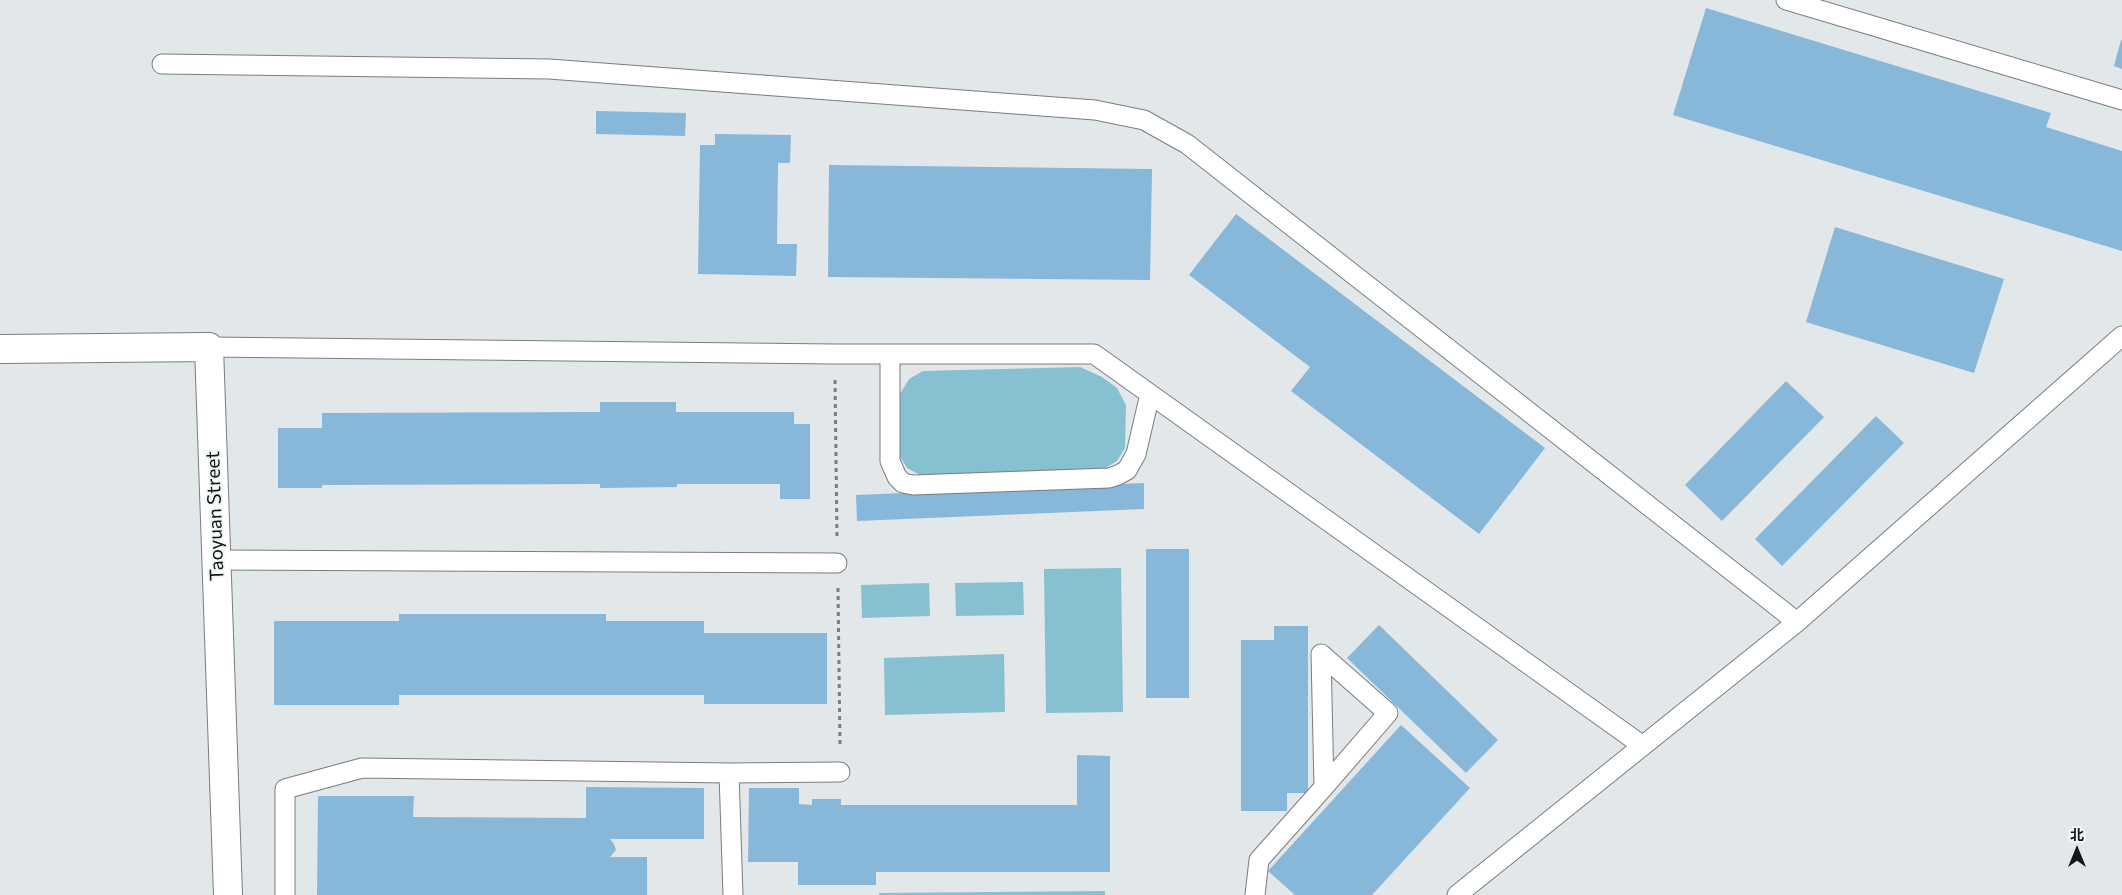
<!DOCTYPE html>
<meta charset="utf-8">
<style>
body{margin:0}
#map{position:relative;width:2122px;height:895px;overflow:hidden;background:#e2e7e9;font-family:Commissioner,"Noto Sans SC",sans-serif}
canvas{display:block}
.north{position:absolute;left:2052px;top:825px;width:50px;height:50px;-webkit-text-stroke:4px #f0f5f6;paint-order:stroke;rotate:0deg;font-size:14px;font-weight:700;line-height:20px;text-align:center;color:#141616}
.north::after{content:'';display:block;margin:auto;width:18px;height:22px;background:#141616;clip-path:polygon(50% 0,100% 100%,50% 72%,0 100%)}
</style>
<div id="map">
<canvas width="2122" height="895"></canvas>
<div class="north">北</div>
</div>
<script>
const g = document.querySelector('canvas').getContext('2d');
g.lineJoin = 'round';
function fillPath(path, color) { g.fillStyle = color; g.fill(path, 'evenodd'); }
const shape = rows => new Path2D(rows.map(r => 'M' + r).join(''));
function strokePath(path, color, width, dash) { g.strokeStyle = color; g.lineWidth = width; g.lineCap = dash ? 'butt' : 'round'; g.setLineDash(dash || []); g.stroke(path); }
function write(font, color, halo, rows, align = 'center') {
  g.font = font + ' Commissioner,sans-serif'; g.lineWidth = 4; g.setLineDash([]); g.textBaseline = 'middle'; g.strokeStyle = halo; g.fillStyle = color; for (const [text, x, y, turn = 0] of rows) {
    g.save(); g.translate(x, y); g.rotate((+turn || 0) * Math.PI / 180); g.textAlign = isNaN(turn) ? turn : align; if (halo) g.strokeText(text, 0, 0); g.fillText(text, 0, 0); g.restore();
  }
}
fillPath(shape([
 [1080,367,1102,377,1117,388,1126,405,1125,448,1117,461,1102,470,920,475,907,468,899,455,900,394,909,379,923,371],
 [1121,568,1123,712,1046,713,1044,569],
 [1023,582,1024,615,956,616,955,583],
 [929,583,930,616,862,618,861,585],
 [1004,654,1005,712,885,715,884,658],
 [1105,891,1105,895,879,895,879,893]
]), '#87c0d0');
fillPath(shape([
 [1706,8,2051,113,2046,127,2122,151,2122,251,1673,115],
 [2121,40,2122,40,2122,69,2114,66],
 [596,111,686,113,685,136,596,134],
 [715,134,791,135,790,163,778,163,777,244,797,244,796,276,698,274,700,145,715,145],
 [829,165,1152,169,1150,280,828,277],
 [1236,214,1545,448,1479,534,1291,391,1310,367,1189,275],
 [1835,227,2004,279,1974,373,1806,322],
 [1786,381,1824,417,1722,521,1685,485],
 [600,402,676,402,676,412,794,412,794,424,810,424,810,499,780,499,780,484,677,484,677,487,600,488,600,484,322,485,322,488,278,488,278,428,322,428,322,413,600,412],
 [1876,416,1904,443,1782,566,1755,539],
 [1144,483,1144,509,857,521,856,495],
 [1146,549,1189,549,1189,698,1146,698],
 [399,614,606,614,606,621,704,621,704,633,827,633,827,704,704,704,704,695,399,695,399,705,274,705,274,621,399,621],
 [1379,625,1498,740,1466,773,1347,658],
 [1274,626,1308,626,1308,793,1287,793,1287,811,1241,811,1241,640,1274,640],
 [1401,725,1470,788,1372,895,1295,895,1268,871],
 [1077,755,1110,756,1110,872,876,872,876,885,798,885,798,862,748,862,749,788,799,788,799,804,812,805,812,799,841,799,841,805,1077,805],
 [586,787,704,788,704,839,610,839,614,844,616,850,610,857,647,857,647,895,317,895,318,796,414,796,413,817,586,818]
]), '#87b7d9');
const service = shape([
 [1786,0,2122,100],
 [162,64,549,69,1095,110,1144,120,1187,144,1797,622],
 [209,347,834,354,1094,354,1643,746],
 [890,354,890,461,897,477,903,483,913,485,1109,478,1118,475,1127,470,1136,454,1150,394],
 [216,560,837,563],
 [729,773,840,772],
 [285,895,285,789,362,768,729,773,733,895],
 [1255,895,1259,860,1324,787,1388,713,1321,654,1324,787],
 [1457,895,1797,622,2122,336]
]);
const minor = shape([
 [0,349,209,347,228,895]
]);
strokePath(service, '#797d7e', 21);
strokePath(minor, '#797d7e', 30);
strokePath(shape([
 [835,380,837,537],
 [838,588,840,747]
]), '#7b7e7f', 3, [4, 4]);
strokePath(service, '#fff', 19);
strokePath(minor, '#fff', 28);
write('19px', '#141616', '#f0f5f6', [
 ["Taoyuan Street",215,516,-92]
]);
</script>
